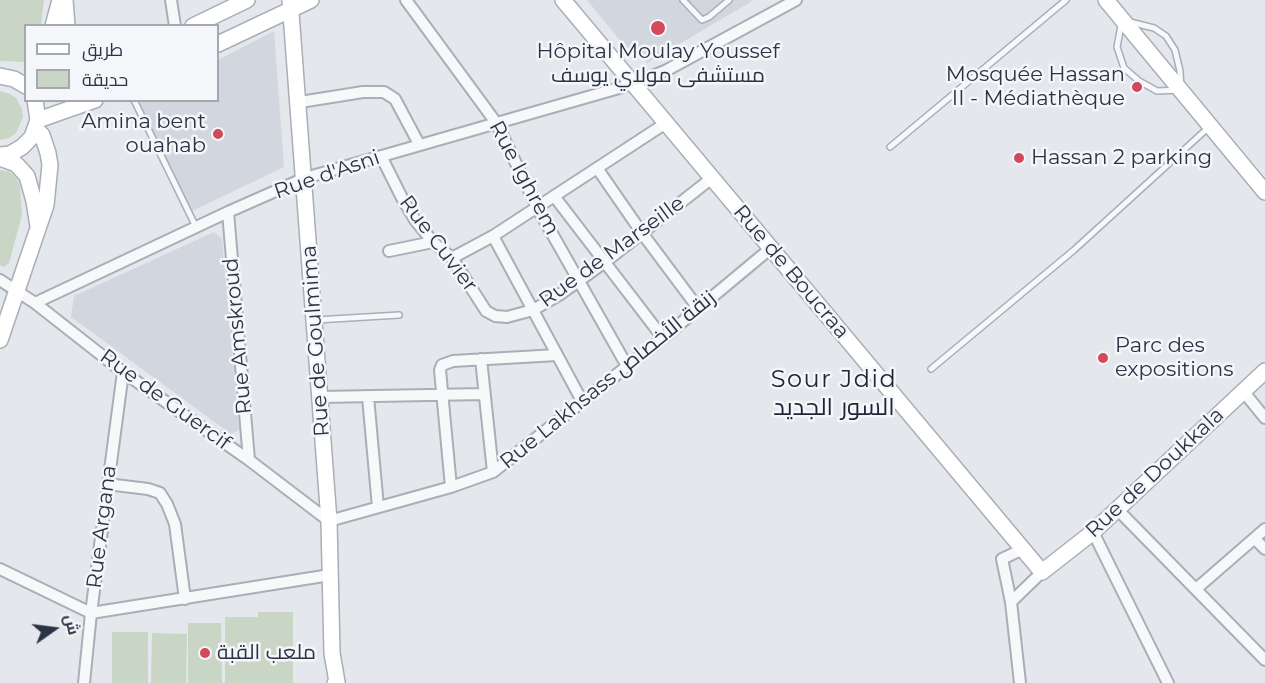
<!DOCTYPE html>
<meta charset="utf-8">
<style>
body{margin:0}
#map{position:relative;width:1265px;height:683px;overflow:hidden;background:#e4e7ec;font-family:Montserrat,Cairo,sans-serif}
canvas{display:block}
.legend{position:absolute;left:24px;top:24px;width:195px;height:78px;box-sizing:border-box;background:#f4f6f9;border:2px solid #a4a8b1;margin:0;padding:8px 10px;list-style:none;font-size:18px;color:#2b3445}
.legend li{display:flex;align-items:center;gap:12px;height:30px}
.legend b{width:30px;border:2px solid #a4a8b1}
.north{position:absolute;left:24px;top:599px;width:60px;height:60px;-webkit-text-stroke:4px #f4f6f9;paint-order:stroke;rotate:76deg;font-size:16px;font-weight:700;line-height:24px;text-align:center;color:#2b3445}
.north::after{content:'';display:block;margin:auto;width:21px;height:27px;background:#2b3445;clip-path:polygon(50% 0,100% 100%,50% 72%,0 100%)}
</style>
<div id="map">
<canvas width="1265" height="683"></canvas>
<ul class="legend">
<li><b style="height:8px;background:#fff"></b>طريق</li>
<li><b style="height:16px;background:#c9d6c5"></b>حديقة</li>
</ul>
<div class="north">ش</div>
</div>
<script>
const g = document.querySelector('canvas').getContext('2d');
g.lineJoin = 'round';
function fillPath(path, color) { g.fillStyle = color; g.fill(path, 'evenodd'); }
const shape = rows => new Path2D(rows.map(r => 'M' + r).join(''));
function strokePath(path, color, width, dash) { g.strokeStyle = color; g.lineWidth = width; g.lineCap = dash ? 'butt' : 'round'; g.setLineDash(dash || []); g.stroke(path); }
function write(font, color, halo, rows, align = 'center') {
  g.font = font + ' Montserrat,Cairo,sans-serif'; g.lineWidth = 5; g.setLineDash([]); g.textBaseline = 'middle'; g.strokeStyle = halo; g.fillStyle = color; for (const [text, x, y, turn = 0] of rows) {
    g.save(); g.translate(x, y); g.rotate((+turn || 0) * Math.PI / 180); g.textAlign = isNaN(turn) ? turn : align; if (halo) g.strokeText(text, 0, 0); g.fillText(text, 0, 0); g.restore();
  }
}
fillPath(shape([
 [587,0,754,0,647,63,641,56,636,60],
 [274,31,284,167,192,211,139,101,218,100,218,60],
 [214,232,222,239,239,430,231,434,71,317,74,296]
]), '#d2d6de');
fillPath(shape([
 [0,0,44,0,41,25,26,26,25,62,0,61],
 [0,91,10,94,16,98,22,109,23,117,16,133,9,138,0,140],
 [0,170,10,172,17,179,20,186,22,215,9,263,4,267,0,265],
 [258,612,293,612,293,683,225,683,225,617,258,617],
 [188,623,221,623,222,683,188,683],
 [112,632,148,632,148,683,112,683],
 [152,633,187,634,186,683,151,683]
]), '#c9d6c5');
const lane = shape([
 [683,0,702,20,709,17,729,0],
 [1122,20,1154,28,1166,36,1175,50,1180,71,1181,90,1157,91,1139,81,1124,68,1117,47,1122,20],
 [134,100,196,227],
 [890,147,1066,0],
 [316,320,399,315],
 [931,369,1074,250,1209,127]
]);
const street = shape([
 [171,0,175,26],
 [406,0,497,124,537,207,627,366],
 [300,102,363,92,384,92,395,99,419,144],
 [381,156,402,198,415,220,433,242,452,258,486,311,495,316,507,317,533,310,559,295,605,262,712,178],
 [597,168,642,233,698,308],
 [554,196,663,338],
 [228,212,249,460],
 [493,236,582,401],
 [389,251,433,242],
 [452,258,493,236,666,123],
 [0,280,35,303,123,372,249,460,329,521,451,487,493,472,663,338,771,248],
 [35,303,228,212,305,178,633,84,667,70,796,0],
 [481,359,493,472],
 [1243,391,1265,418],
 [320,397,484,394],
 [368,397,378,507],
 [107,484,148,489,160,493,167,504,175,524,185,599],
 [451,487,440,370,442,365,453,361,557,355],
 [1117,509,1265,660],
 [1093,532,1168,683],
 [1255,539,1265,549],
 [0,569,91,613,330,575],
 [1196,589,1265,529],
 [1011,602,1042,572],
 [84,683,91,613,123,372],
 [1020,683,1011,602,1002,559,1023,549]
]);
const secondary = shape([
 [65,0,67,26],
 [290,0,329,521,332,653,337,682,335,683],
 [563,0,1042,572,1093,532,1265,371],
 [1106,0,1265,192],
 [53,26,60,0],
 [193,26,247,0],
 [218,44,311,0],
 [0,76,14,79,26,86],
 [38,120,95,100],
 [0,155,10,154,22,147,32,137,38,120,35,100],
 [0,158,16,164,27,176,34,201,38,226],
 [0,340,46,205,50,165,48,153,42,135,36,129]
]);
strokePath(lane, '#a9aeb7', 8);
strokePath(street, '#a9aeb7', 14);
strokePath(secondary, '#a9aeb7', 18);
strokePath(lane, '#f7f8fa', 5);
strokePath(street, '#f7f8fa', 10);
strokePath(secondary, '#fff', 15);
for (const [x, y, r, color] of [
 [658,28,8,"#d1495b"],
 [1137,87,6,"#d1495b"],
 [218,134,6,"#d1495b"],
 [1019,158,6,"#d1495b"],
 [1103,358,6,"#d1495b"],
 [205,653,6,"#d1495b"]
]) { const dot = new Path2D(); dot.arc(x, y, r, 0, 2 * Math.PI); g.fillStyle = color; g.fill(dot); strokePath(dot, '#f4f6f9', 2); }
write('21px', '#2b3445', '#f4f6f9', [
 ["Hôpital Moulay Youssef",658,52,"center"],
 ["مستشفى مولاي يوسف",658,76,"center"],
 ["Mosquée Hassan",1125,75,"right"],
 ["II - Médiathèque",1125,99,"right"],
 ["Amina bent",206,122,"right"],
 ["ouahab",206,146,"right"],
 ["Hassan 2 parking",1031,158],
 ["Parc des",1115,346],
 ["expositions",1115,370],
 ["ملعب القبة",217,653]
], 'left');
write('21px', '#2b3445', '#f4f6f9', [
 ["Rue d'Asni",327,175,-19],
 ["Rue Ighrem",524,178,62],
 ["Rue Cuvier",438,244,53],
 ["Rue de Marseille",612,252,-36],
 ["Rue de Boucraa",791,272,50],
 ["Rue Amskroud",238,336,-95],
 ["Rue de Goulmima",316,341,-94],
 ["Rue Lakhsass زنقة الأخصاص",608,380,-39],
 ["Rue de Guercif",165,400,36],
 ["Rue de Doukkala",1155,473,-43],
 ["Rue Argana",102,527,-83]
]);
g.letterSpacing = '1.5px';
write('24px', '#1d2536', '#f4f6f9', [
 ["Sour Jdid",834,380],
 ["السور الجديد",834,408]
]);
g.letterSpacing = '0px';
</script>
